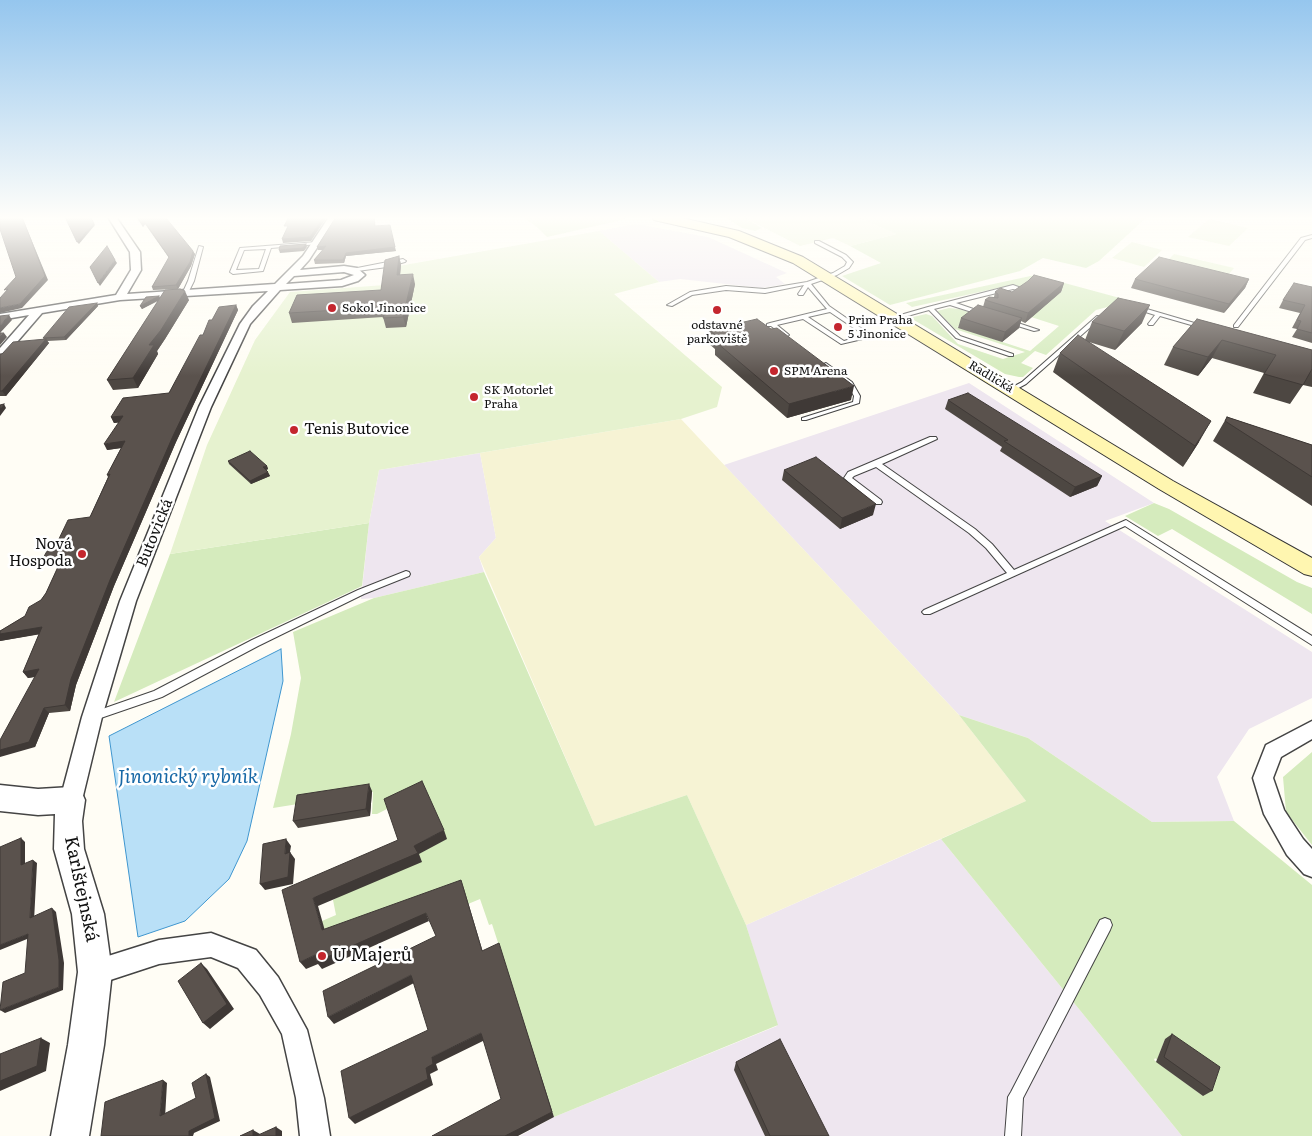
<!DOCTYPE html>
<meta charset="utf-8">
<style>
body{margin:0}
canvas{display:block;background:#fffdf5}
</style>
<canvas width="1312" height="1136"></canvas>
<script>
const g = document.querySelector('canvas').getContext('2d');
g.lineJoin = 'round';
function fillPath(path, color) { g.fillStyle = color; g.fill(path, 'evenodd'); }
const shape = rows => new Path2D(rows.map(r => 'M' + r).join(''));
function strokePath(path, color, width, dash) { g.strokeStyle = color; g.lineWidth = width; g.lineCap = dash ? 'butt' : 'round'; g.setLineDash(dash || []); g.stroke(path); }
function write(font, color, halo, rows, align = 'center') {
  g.font = font + ' Literata,serif'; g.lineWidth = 5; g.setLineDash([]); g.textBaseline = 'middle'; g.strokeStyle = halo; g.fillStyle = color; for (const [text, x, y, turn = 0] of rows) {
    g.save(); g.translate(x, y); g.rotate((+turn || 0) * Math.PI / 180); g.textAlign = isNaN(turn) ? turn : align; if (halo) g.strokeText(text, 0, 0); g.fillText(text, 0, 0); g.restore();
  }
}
fillPath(shape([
 [635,224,708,237,787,273,776,277,785,284,762,288,680,279,659,282,599,231],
 [969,383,1154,503,1105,521,1312,652,1312,698,1249,729,1217,777,1234,821,1152,822,1028,738,959,715,724,465],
 [480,453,496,538,479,557,484,572,374,598,361,599,369,523,379,470],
 [941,839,1182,1136,520,1136,554,1117,777,1026,746,925]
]), '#eee6ef');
fillPath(shape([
 [681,419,959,715,1026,801,746,925,687,795,595,826,479,557,496,538,480,453]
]), '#f6f3d4');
fillPath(shape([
 [523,217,627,217,622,220,547,237,538,228],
 [725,217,743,217,762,228,755,231,742,228],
 [857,217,1147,217,1099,261,1086,268,1043,258,1020,271,890,305,842,276,881,263,850,246,896,234],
 [1035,275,1131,301,1096,310,1046,355,1035,351,1021,363,1033,368,1023,377,1019,377,1005,374,914,320,913,317,926,314,932,316,958,344,1003,359,1025,352,955,329,937,311,949,308,959,309,987,318,969,318,957,327,1030,351,1059,326,1031,317,1062,291,1033,283,1026,288,1007,286,912,307,906,303],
 [1154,503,1169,509,1297,582,1312,588,1312,614,1172,529,1158,536,1125,516],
 [369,523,362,586,114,702,170,554],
 [484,572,595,826,687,795,746,925,778,1025,554,1117,492,924,489,925,480,899,468,904,316,942,322,921,336,915,333,900,446,839,425,790,377,814,372,814,373,792,273,808,291,734,301,678,293,632,374,598],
 [959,715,1028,738,1152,822,1234,821,1312,885,1312,1136,1182,1136,941,839,1026,801],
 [1165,1039,1203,1096,1154,1060,1155,1058,1157,1060],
 [1312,752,1312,845,1286,812,1283,777]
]), '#d5ebbd');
fillPath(shape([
 [743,217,857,217,897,234,850,246,833,238,800,246],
 [1209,219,1248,228,1229,246,1188,237],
 [599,231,659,282,614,294,722,387,717,407,681,419,379,470,369,523,170,554,207,445,255,340,290,292,385,285,387,268],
 [1132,242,1162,250,1144,267,1112,258],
 [1174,254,1234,268,1224,280,1163,265]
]), '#e6f2cf');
const water = shape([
 [281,649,283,681,247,841,229,879,185,921,138,937,109,736,281,649]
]);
fillPath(water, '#b9e0f7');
strokePath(water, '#3f96cf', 1);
const service = shape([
 [1312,235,1312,238,1305,240,1238,327,1234,327,1234,325,1301,238,1312,235],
 [815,241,819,241,846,255,853,262,849,268,837,275,811,284,829,306,871,335,871,337,841,344,803,319,777,325,788,334,789,335,786,337,771,326,767,326,767,324,770,323,827,309,808,287,803,295,799,295,798,294,804,285,765,293,726,290,692,295,672,306,667,305,690,292,726,286,765,289,807,282,833,273,845,266,847,262,842,257,815,243,815,241],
 [830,312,864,335,844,341,808,317,830,312],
 [317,242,319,242,319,244,271,248,263,271,233,274,230,272,240,248,317,242],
 [266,249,259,269,236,270,244,250,266,249],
 [199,246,203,247,194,281,188,293,184,293,183,292,188,281,199,246],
 [403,259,406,261,405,262,387,267,350,272,347,270,403,259],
 [1013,285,1024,289,1021,291,1013,289,956,303,985,313,985,315,981,315,950,305,934,309,960,336,1013,354,1013,356,1009,356,956,338,929,310,893,320,890,318,928,307,1013,285],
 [1136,307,1140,307,1208,327,1205,329,1160,316,1153,325,1149,325,1148,324,1155,315,1136,309,1136,307],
 [1097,316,1102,317,1026,384,1013,391,1009,391,1009,389,1022,382,1097,316],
 [1008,321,1012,321,1039,330,1034,331,1008,323,1008,321],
 [826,363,852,382,860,396,859,403,806,420,802,420,802,418,853,402,854,396,847,384,824,366,824,364,826,363],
 [930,437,936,437,937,439,882,464,975,529,992,544,1014,570,1126,520,1312,636,1312,645,1125,526,930,614,924,614,922,612,924,610,1007,573,986,548,969,533,876,467,854,476,852,478,881,500,882,502,881,504,875,504,844,478,848,472,930,437],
 [406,571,409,572,410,574,409,576,364,594,258,646,162,697,92,721,88,720,87,717,88,714,154,691,252,640,358,590,406,571],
 [1105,918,1110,920,1112,925,1110,930,1023,1098,1021,1136,1005,1136,1008,1097,1011,1092,1100,920,1105,918]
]);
const minor = shape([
 [108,217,116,217,140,252,141,270,127,294,275,284,303,256,329,217,337,217,309,260,300,270,344,266,357,268,365,275,358,281,342,286,280,290,250,324,211,407,136,601,102,717,82,800,79,807,71,810,63,807,60,800,82,717,120,601,199,407,240,324,253,306,268,291,120,300,42,313,4,357,0,358,0,348,29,315,0,320,0,314,116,295,131,270,130,252,108,217],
 [344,272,354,275,341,280,286,284,294,276,344,272],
 [1312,721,1312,739,1281,757,1273,778,1284,810,1303,839,1312,849,1312,877,1304,874,1287,855,1264,814,1253,778,1266,745,1312,721],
 [211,933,256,950,278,977,307,1030,324,1098,330,1136,300,1136,296,1098,282,1034,260,995,238,968,211,957,159,964,95,985,86,981,82,972,86,963,159,940,211,933]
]);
const tertiary = shape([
 [0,785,38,789,71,787,81,791,85,800,82,821,84,849,104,914,112,972,104,1045,89,1136,51,1136,68,1045,78,972,72,914,54,849,55,814,38,815,0,811,0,785]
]);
const secondary = shape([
 [652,217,678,217,739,231,803,257,1173,481,1312,558,1312,576,1304,574,1159,489,793,263,729,237,654,220,652,217]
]);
strokePath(service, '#444', 2);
strokePath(minor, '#444', 3);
strokePath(tertiary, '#444', 3);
strokePath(secondary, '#333', 2);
fillPath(service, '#fff');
fillPath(minor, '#fff');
fillPath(tertiary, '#fff');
fillPath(secondary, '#fff6b0');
fillPath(shape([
 [136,217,162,217,195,254,191,266,178,289,153,290,152,287,169,258,145,224,143,227],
 [336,217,374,217,375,226,396,251,346,256,344,263,315,264,314,260,323,250,318,250,317,247],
 [399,256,401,265,400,275,415,284,406,327,386,328,383,317,292,323,289,313,381,290],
 [1135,279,1249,279,1245,288,1224,313,1131,288],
 [1064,283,1061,292,1025,323,1021,321,1019,328,1002,342,958,328,961,318,983,307,985,300,994,297,995,292,1012,292],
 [1312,287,1312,343,1292,337,1297,329,1292,328,1300,313,1279,308,1283,300],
 [159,296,160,298,189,300,165,339,157,351,158,354,138,388,113,390,107,380,158,301,142,309,140,306],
 [97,303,98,306,66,340,47,341,49,343,6,396,0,396,0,354,44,339,43,338],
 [236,305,238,310,176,442,114,586,76,685,70,711,49,713,35,747,35,677,28,678,23,672,39,634,0,641,0,631,25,616,41,600,46,593,59,565,46,566,42,560,57,543,90,517,108,477,107,475,121,448,107,450,119,422,114,423,111,417,169,393,203,335,212,320],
 [1197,319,1312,350,1312,387,1303,385,1290,404,1253,393,1264,373,1212,358,1198,376,1164,365,1173,347],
 [1092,322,1142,323,1115,350,1089,342,1199,442,1183,467,1053,372,1060,353,1085,340],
 [709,330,851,400,787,418,715,355,715,349,708,343],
 [948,400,1102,476,1097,486,1070,497,1000,451,1002,447,945,409],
 [1227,417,1312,445,1312,506,1213,441],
 [228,461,267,466,268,469,266,470,270,476,251,484,229,464],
 [784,470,873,515,840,529,782,480],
 [372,791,370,816,298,828,293,821],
 [1172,1034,1212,1091,1203,1096,1156,1062,1165,1039],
 [736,1062,829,1136,765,1136,734,1070]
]), '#4d4742');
fillPath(shape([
 [22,217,48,280,22,308,0,313,0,308,20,304],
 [324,217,327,217,311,241,283,243,282,239],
 [144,221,145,224,143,227,142,224],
 [94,223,95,225,79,244,77,242],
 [306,244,307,247,304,251,280,253,279,250],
 [326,246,327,249,318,250,317,247],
 [395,247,396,251,346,256,344,263,343,260,346,253],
 [193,251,195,254,191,266,178,289,176,285],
 [399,256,401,265,399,285,397,275],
 [115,260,117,263,100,286,98,283],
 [413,274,415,284,406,327,403,317],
 [1249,279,1245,288,1224,313,1229,304],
 [1064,283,1061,292,1025,323,1028,313],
 [185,291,189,300,165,339,157,351,158,354,138,388,133,378,149,345],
 [159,296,160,299,142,309,140,306],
 [97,303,98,306,66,340,64,337],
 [236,305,238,310,176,442,114,586,76,685,70,711,65,705,71,679,110,580,173,436],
 [1150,305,1142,323,1115,350,1124,331],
 [9,315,12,320,0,333,0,326],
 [1022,318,1019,328,1002,342,1005,332],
 [4,333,7,337,0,345,0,337],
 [46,339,49,343,6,396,2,391],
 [1222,340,1212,358,1198,376,1208,357],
 [854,386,851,400,787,418,789,404],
 [4,404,6,408,0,416,0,409],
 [123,416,126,422,114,423,111,417],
 [1211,421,1199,442,1183,467,1195,446],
 [125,441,128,447,107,450,104,444],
 [267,466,268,469,264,471,263,467],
 [268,472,270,476,251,484,250,481],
 [1102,476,1097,486,1070,497,1075,487],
 [876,504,873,515,840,529,842,518],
 [62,558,67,564,46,566,42,560],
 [42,627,47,633,0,641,0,634],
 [39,669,44,675,28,678,23,672],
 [44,708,49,713,35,747,0,757,0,750],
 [369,784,372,791,370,816,366,809],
 [444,830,447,839,419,854,422,862,318,906,327,938,322,930,313,898],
 [21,838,25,842,25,868,21,865],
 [286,839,291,846,290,852,295,859,293,884,265,890,260,884,285,854],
 [33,860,37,863,34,921,30,918],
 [461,880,464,889,485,959,482,951],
 [52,908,56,912,64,963,63,990,5,1013,0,1010,59,987],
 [426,913,429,921,322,969,318,964,306,969,300,962,315,955],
 [28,934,32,937,0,950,0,945],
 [501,951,554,1117,518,1136,505,1136],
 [201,963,207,969,234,1009,210,1029,203,1023],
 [411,975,416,982,334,1024,328,1017],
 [481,1033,485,1040,436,1064,438,1070,430,1074,433,1085,355,1124,349,1118,426,1068,432,1057],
 [41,1038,50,1043,46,1071,0,1091,0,1081],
 [206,1074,210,1077,220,1121,194,1133,193,1136,189,1136,189,1131],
 [163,1080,167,1083,165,1118,160,1116],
 [276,1127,282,1131,282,1136,276,1136],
 [253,1130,260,1134,260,1136,253,1136]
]), '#3f3936');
const building = shape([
 [0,217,22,217,45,276,20,304,0,308,0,298,8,289,4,290,16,277,0,229,0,217],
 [65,217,90,217,94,223,77,242,65,217],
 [137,217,162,217,163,218,166,218,193,251,190,262,176,285,152,287,169,257,144,221,142,224,137,217],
 [289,217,324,217,310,237,282,239,288,226,284,226,289,217],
 [336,217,374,217,375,226,390,225,395,247,346,253,343,260,314,260,326,246,317,247,336,217],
 [306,244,303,248,279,250,280,246,306,244],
 [107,246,115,260,98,283,90,267,107,246],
 [399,256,397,275,413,274,403,317,383,318,387,307,289,313,297,295,381,290,385,260,399,256],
 [1159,257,1249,279,1229,304,1135,279,1159,257],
 [1034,275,1064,283,1028,313,985,300,989,297,998,298,998,294,995,292,1000,288,1012,292,1028,281,1034,275],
 [1294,283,1312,287,1312,333,1297,329,1301,321,1297,320,1305,305,1283,300,1294,283],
 [180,289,185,291,161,330,149,345,154,345,133,378,107,380,165,290,180,289],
 [159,296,140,306,146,297,159,296],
 [1118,298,1150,305,1124,331,1092,322,1118,298],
 [97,303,64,337,43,338,69,307,97,303],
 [236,305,173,436,110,580,71,679,65,705,44,708,29,742,0,750,0,740,39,669,23,672,42,627,0,634,0,631,25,616,29,607,41,600,46,593,62,558,42,560,51,544,57,543,68,520,90,517,110,474,107,475,125,441,104,444,123,416,111,417,123,398,169,393,200,335,203,335,209,320,212,320,219,307,236,305],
 [978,305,1022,318,1005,332,961,318,978,305],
 [9,315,0,326,0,316,9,315],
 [757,319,771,329,777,328,854,386,789,404,716,342,722,340,709,330,757,319],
 [1197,319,1312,350,1312,369,1303,385,1264,374,1276,355,1222,340,1208,357,1173,347,1197,319],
 [0,333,4,333,0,337,0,333],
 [1078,335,1211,421,1195,446,1060,353,1078,335],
 [46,339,2,391,0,391,0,354,2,354,13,342,46,339],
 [968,393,1102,476,1075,487,1004,441,1008,440,948,400,968,393],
 [4,404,0,409,0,405,4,404],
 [1227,417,1312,445,1312,477,1225,421,1227,417],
 [250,451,267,466,263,467,268,472,250,481,228,461,250,451],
 [816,457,876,504,842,518,784,470,816,457],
 [422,781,444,830,414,846,418,853,313,898,322,930,461,880,482,951,499,943,552,1112,505,1136,432,1136,501,1099,481,1033,432,1057,433,1064,426,1068,428,1079,349,1118,341,1071,428,1030,411,975,328,1017,323,991,436,936,426,913,316,962,315,955,300,962,282,890,398,840,384,799,422,781],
 [369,784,366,809,293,821,297,795,369,784],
 [21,838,21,865,33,860,30,918,52,908,59,960,59,987,0,1010,3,982,25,973,28,934,0,945,0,847,21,838],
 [286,839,285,854,290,852,288,877,260,884,263,844,286,839],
 [201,963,227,1004,203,1023,178,981,201,963],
 [1172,1034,1220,1067,1212,1091,1164,1057,1172,1034],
 [41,1038,37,1066,0,1081,0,1054,41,1038],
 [780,1039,829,1136,770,1136,736,1062,780,1039],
 [206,1074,215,1118,189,1131,189,1136,101,1136,105,1102,163,1080,160,1116,196,1098,192,1083,206,1074],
 [276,1127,276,1136,256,1136,276,1127],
 [253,1130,253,1136,240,1136,253,1130]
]);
fillPath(building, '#5a524d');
strokePath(building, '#3f3936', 1);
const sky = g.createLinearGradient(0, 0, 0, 376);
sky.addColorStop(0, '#95c6ee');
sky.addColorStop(0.58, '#fffefa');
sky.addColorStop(1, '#fffefa00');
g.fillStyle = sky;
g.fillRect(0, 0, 1312, 376);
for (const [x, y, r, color] of [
 [332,308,5,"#c4262e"],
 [717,310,5,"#c4262e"],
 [838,327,5,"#c4262e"],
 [774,371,5,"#c4262e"],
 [474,397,5,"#c4262e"],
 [294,430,5,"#c4262e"],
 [82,554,5,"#c4262e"],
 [322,956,5,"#c4262e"]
]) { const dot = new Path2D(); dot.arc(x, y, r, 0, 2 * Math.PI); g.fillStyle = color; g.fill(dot); strokePath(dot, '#fff', 2); }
write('12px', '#111', '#fff', [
 ["Sokol Jinonice",342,308],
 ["Prim Praha",848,320],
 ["5 Jinonice",848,334],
 ["odstavné",717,325,"center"],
 ["parkoviště",717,339,"center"],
 ["SPM Arena",784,371],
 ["SK Motorlet",484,390],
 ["Praha",484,404]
], 'left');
write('12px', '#111', '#fff', [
 ["Radlická",991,377,31]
]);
write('15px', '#111', '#fff', [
 ["Tenis Butovice",304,430],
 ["Nová",72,545,"right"],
 ["Hospoda",72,562,"right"]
], 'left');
write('15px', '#111', '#fff', [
 ["Butovická",155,533,-68]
]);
write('18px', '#111', '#fff', [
 ["Karlštejnská",81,889,78]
]);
write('18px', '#111', '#fff', [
 ["U Majerů",332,956]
], 'left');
write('italic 19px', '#1768a6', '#fff', [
 ["Jinonický rybník",188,777]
]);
</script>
